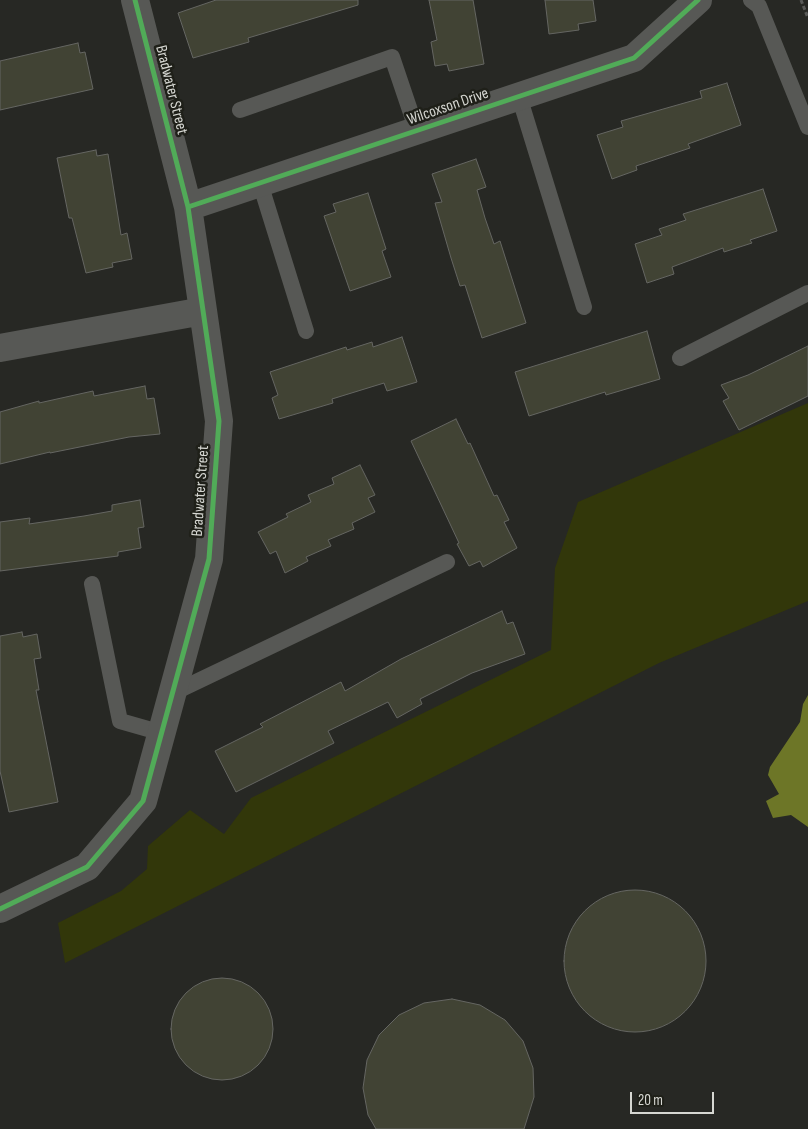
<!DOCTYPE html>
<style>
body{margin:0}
#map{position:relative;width:808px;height:1129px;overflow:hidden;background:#272824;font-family:"Sofia Sans Condensed",sans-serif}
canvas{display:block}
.scale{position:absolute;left:630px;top:1092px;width:84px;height:22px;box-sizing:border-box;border:2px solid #d6d7d2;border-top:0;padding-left:6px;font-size:15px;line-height:18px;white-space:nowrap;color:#d6d7d2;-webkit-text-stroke:4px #1f2019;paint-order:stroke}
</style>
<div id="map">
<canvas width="808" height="1129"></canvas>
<div class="scale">20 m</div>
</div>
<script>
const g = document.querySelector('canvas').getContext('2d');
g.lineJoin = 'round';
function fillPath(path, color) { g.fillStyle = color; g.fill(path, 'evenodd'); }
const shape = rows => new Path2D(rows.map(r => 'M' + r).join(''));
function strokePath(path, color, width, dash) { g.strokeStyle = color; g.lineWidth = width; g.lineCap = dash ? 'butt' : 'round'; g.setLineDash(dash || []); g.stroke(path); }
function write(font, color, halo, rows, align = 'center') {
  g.font = font + ' "Sofia Sans Condensed",sans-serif'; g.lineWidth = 5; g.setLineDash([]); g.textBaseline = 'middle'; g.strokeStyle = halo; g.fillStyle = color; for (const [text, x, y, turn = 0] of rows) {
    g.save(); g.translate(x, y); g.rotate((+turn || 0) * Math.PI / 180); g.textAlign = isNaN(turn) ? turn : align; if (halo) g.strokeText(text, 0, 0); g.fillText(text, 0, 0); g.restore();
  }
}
fillPath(shape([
 [808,403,808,601,659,663,65,963,58,923,121,891,147,869,148,846,190,810,224,834,251,798,551,650,555,568,578,502]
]), '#32370a');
fillPath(shape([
 [808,695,808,827,791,815,773,818,766,801,779,794,768,775,770,767,800,722,803,704]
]), '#6d7627');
const building = shape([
 [216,0,358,0,358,5,248,38,249,42,193,58,178,13,216,0],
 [429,0,473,0,484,64,449,71,447,64,435,66,431,42,437,40,429,0],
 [545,0,593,0,596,21,578,24,579,30,549,34,545,0],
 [78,43,80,53,85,52,93,89,0,110,0,61,78,43],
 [727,83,741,125,688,144,690,148,636,166,637,170,612,179,597,135,623,127,621,121,702,98,700,91,727,83],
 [96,150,97,156,108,154,121,235,127,233,132,259,112,263,113,267,86,273,72,218,69,218,57,158,96,150],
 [476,159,486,187,477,190,485,218,494,244,500,241,526,323,482,338,465,285,460,286,451,258,435,203,442,202,432,174,476,159],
 [763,189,777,231,750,240,752,243,724,252,723,248,672,267,674,274,647,283,635,244,662,235,659,229,686,220,683,214,763,189],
 [368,193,386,249,382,251,391,277,350,291,324,216,336,212,333,204,368,193],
 [647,331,660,379,606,395,605,392,529,416,515,372,647,331],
 [402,337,417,382,387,391,384,383,332,399,333,403,279,419,272,398,278,395,270,372,346,347,347,350,372,342,373,347,402,337],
 [808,346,808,396,739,430,723,401,729,398,721,385,748,375,808,346],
 [145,386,147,399,154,398,160,434,129,437,50,453,50,452,0,464,0,412,39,401,39,403,93,391,94,396,145,386],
 [456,419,468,444,470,443,494,496,497,495,509,520,504,522,517,548,483,567,480,561,469,566,457,544,459,543,411,441,456,419],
 [360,465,375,495,368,498,375,512,352,523,354,529,328,540,331,546,306,557,308,561,285,573,276,551,270,554,258,532,288,517,286,514,311,502,308,495,334,484,332,478,360,465],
 [140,500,144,527,138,528,141,548,118,552,118,556,0,571,0,522,30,518,29,524,84,516,112,511,112,505,140,500],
 [502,611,507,624,513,622,525,654,472,673,420,699,422,704,397,718,388,702,328,731,334,743,236,792,215,751,263,727,260,724,341,682,345,691,401,659,502,611],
 [22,632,23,637,37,634,41,658,34,659,39,690,36,690,58,802,9,812,0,771,0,636,22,632],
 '564 961a71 71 0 1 1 142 0a71 71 0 1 1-142 0Z',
 '171 1029a51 51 0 1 1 102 0a51 51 0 1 1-102 0Z',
 [452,999,480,1005,505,1020,523,1041,533,1068,534,1097,524,1129,376,1129,368,1115,363,1088,367,1060,379,1035,399,1015,424,1003,452,999]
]);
fillPath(building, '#414334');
strokePath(building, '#656662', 1);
strokePath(shape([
 [801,0,808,18]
]), '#5a5b59', 3, [4, 2.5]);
strokePath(shape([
 [751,0,759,6,808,127],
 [519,96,584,307],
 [240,110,392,57,417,131],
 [260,183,306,331],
 [680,358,808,293],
 [92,584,120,721,162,733],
 [173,693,447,562]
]), '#575855', 16);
strokePath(shape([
 [188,207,634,58,698,0],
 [0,348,203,311],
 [0,909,87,867,143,801,209,559,219,421,188,207,135,0]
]), '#575855', 28);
strokePath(shape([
 [188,207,634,58,698,0],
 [0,909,87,867,143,801,209,559,219,421,188,207,135,0]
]), '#51ab58', 5);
write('16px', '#d6d7d2', '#1f2019', [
 ["Bradwater Street",171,90,76],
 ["Wilcoxson Drive",448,107,-19],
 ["Bradwater Street",201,491,-86]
]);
</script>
